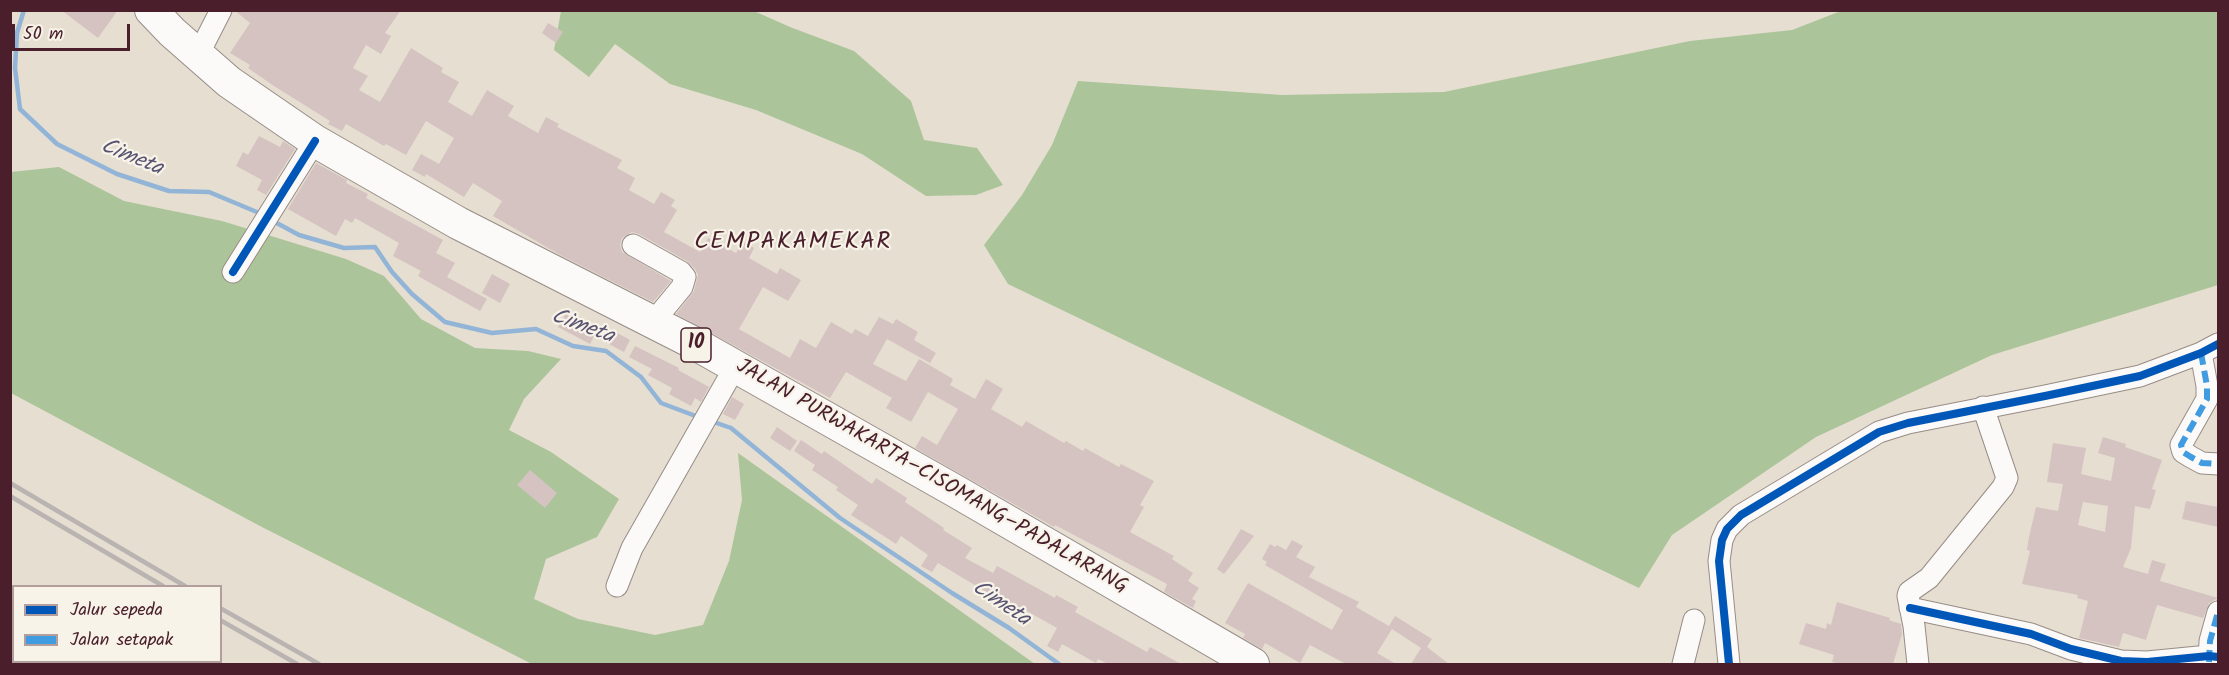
<!DOCTYPE html>
<meta charset="utf-8">
<style>
body{margin:0}
#map{position:relative;width:2229px;height:675px;overflow:hidden;background:#e6ded0;font-family:Kalam,sans-serif}
canvas{display:block}
.frame{position:absolute;inset:0;border:12px solid #4a1f2b;pointer-events:none}
.legend{position:absolute;left:12px;top:585px;width:210px;height:78px;box-sizing:border-box;background:#f7f3e8;border:2px solid #b29e9c;margin:0;padding:8px 10px;list-style:none;font-size:18px;color:#4a1f2b}
.legend li{display:flex;align-items:center;gap:12px;height:30px}
.legend b{width:30px;border:2px solid #b29e9c}
.scale{position:absolute;left:12px;top:24px;width:118px;height:27px;box-sizing:border-box;border:3px solid #4a1f2b;border-top:0;padding-left:8px;font-size:18px;line-height:21px;white-space:nowrap;color:#4a1f2b;-webkit-text-stroke:4px #f7f3e8;paint-order:stroke}
</style>
<div id="map">
<canvas width="2229" height="675"></canvas>
<div class="frame"></div>
<ul class="legend">
<li><b style="height:8px;background:#0057b8"></b>Jalur sepeda</li>
<li><b style="height:8px;background:#409be1"></b>Jalan setapak</li>
</ul>
<div class="scale">50 m</div>
</div>
<script>
const g = document.querySelector('canvas').getContext('2d');
g.lineJoin = 'round';
function fillPath(path, color) { g.fillStyle = color; g.fill(path, 'evenodd'); }
const shape = rows => new Path2D(rows.map(r => 'M' + r).join(''));
function strokePath(path, color, width, dash) { g.strokeStyle = color; g.lineWidth = width; g.lineCap = dash ? 'butt' : 'round'; g.setLineDash(dash || []); g.stroke(path); }
function write(font, color, halo, rows, align = 'center') {
  g.font = font + ' Kalam,sans-serif'; g.lineWidth = 4.5; g.setLineDash([]); g.textBaseline = 'middle'; g.strokeStyle = halo; g.fillStyle = color; for (const [text, x, y, turn = 0] of rows) {
    g.save(); g.translate(x, y); g.rotate((+turn || 0) * Math.PI / 180); g.textAlign = isNaN(turn) ? turn : align; if (halo) g.strokeText(text, 0, 0); g.fillText(text, 0, 0); g.restore();
  }
}
fillPath(shape([
 [561,11,754,11,790,27,854,51,911,101,924,140,977,148,1003,185,976,195,926,196,862,154,756,110,670,84,615,44,589,77,554,50],
 [1841,11,2218,11,2218,285,1992,355,1816,437,1672,535,1639,588,1008,284,984,245,1022,195,1052,145,1078,81,1282,95,1444,92,1690,41,1792,30],
 [59,167,124,201,222,221,346,259,384,276,421,319,475,348,528,351,561,359,524,399,509,430,551,452,619,499,597,537,546,559,534,599,578,619,655,635,703,625,729,561,742,500,738,453,1035,664,532,664,260,526,11,393,11,172]
]), '#abc499');
strokePath(shape([
 [24,10,17,33,15,68,20,109,57,144,117,174,169,191,209,192,264,215],
 [273,221,299,235,344,248,375,247,392,272,412,294,445,322,492,333,536,329,573,346,606,351,641,377,661,403,701,418],
 [711,421,731,428,840,518,952,593,1009,628,1059,664]
]), '#92b4d7', 4.5);
fillPath(shape([
 [61,10,118,10,98,38],
 [234,10,401,10,385,33,391,36,381,54,366,45,353,68,368,76,359,90,380,102,411,48,443,68,441,72,459,82,448,102,472,116,487,90,514,106,508,116,538,133,546,117,559,124,557,127,622,160,617,168,635,178,629,190,654,204,661,192,675,200,671,206,677,210,664,232,700,252,708,238,736,253,743,241,754,248,749,258,777,274,780,268,801,280,788,301,763,287,739,329,790,358,800,339,816,348,831,322,852,334,855,329,868,336,879,317,893,324,896,319,918,332,914,340,936,353,930,363,887,339,873,364,906,381,919,359,953,379,950,385,975,399,986,379,1003,389,991,409,1022,427,1026,421,1064,443,1066,441,1083,451,1085,448,1119,467,1121,464,1154,481,1140,505,1144,507,1130,532,1174,556,1172,559,1193,573,1188,581,1199,588,1192,599,1196,601,1193,608,1164,592,1167,584,1055,525,1054,527,915,448,922,436,937,445,958,409,928,392,911,422,886,408,892,398,846,372,830,398,676,314,694,291,698,275,695,269,687,261,639,234,632,232,622,238,620,245,622,252,671,281,653,302,562,256,493,216,502,201,473,183,464,197,426,174,425,177,412,170,421,154,439,164,454,138,426,121,406,155,386,144,384,146,346,124,342,131,328,124,330,121,274,86,248,68,250,65,230,53,250,23],
 [548,23,563,32,556,43,542,33],
 [259,136,280,147,283,141,295,149,266,195,257,190,262,180,236,166,243,152,248,155],
 [316,163,347,180,346,183,368,194,366,198,443,240,436,253,455,263,447,277,487,299,480,311,418,276,421,271,393,256,399,243,355,218,352,223,345,219,336,236,288,209],
 [492,274,510,284,500,303,482,293],
 [566,313,597,330,590,344,558,327],
 [612,330,630,340,624,352,605,342],
 [635,346,679,368,678,370,709,387,701,402,695,398,691,406,669,394,672,388,648,375,652,369,629,357],
 [732,397,744,404,735,420,723,414],
 [777,427,797,441,790,451,770,438],
 [2103,437,2126,444,2125,447,2162,460,2152,489,2156,490,2150,509,2135,506,2131,548,2123,567,2148,574,2152,560,2166,564,2160,581,2218,598,2209,603,2203,618,2157,605,2146,640,2123,633,2119,647,2079,638,2088,601,2077,598,2078,595,2022,584,2030,551,2027,550,2029,537,2036,507,2058,511,2063,484,2047,482,2053,443,2086,448,2081,474,2111,481,2115,458,2098,453],
 [2083,502,2108,506,2105,532,2078,525],
 [801,440,822,454,824,451,872,484,876,478,907,498,905,502,944,528,943,530,972,548,965,558,993,573,997,566,1055,598,1056,595,1078,607,1075,612,1147,652,1150,647,1181,664,1108,664,1098,659,1096,663,1062,644,1058,652,1047,646,1057,628,1025,610,1023,614,938,563,932,572,921,566,928,555,901,536,896,544,851,515,858,505,836,490,838,487,812,470,815,465,794,451],
 [530,470,557,493,545,508,517,485],
 [2186,501,2218,507,2218,527,2182,519],
 [1241,529,1254,536,1224,574,1217,569],
 [1292,540,1303,546,1296,557,1315,567,1309,577,1359,602,1356,607,1389,626,1395,616,1432,639,1427,647,1449,664,1411,664,1421,648,1392,629,1377,653,1396,664,1346,664,1310,645,1300,663,1265,643,1262,649,1243,638,1245,634,1225,623,1248,583,1332,630,1343,610,1265,565,1267,562,1262,559,1270,544,1275,547,1277,545,1286,550],
 [1837,602,1890,618,1889,620,1901,624,1902,634,1893,664,1840,664,1832,662,1834,655,1799,644,1806,623,1826,629,1827,623,1831,625]
]), '#d5c3c2');
const minor = shape([
 [198,55,221,10],
 [633,245,681,272,685,277,682,287,654,321],
 [233,272,315,141],
 [2201,353,2207,386,2207,399,2181,445,2183,452,2191,457,2202,463,2218,464],
 [617,586,632,548,735,367],
 [1910,608,2031,634,2071,649,2121,661,2147,662,2209,656,2218,657],
 [1683,664,1694,620],
 [1729,664,1719,561,1722,540,1727,529,1741,515,1879,432,1908,423,2045,396,2140,376,2201,353,2218,344],
 [1918,664,1914,626,1908,596,1909,592,1929,578,2003,487,2007,478,1983,407],
 [2209,664,2210,641,2218,612]
]);
const highway = shape([
 [151,10,172,32,229,82,315,141,458,223,692,342,957,492,1253,664]
]);
strokePath(minor, '#978c87', 23);
strokePath(highway, '#978c87', 34);
strokePath(minor, '#fbfaf8', 21);
strokePath(highway, '#fbfaf8', 32);
strokePath(shape([
 [10,483,185,586],
 [10,496,163,586],
 [220,608,319,664],
 [220,620,297,664]
]), '#b9b3b2', 4.5);
strokePath(shape([
 [2201,353,2207,386,2207,399,2181,445,2183,452,2191,457,2202,463,2218,464],
 [2209,662,2210,641,2218,612]
]), '#409be1', 6, [12, 6]);
strokePath(shape([
 [233,272,315,141],
 [1910,608,2031,634,2071,649,2121,661,2147,662,2209,656,2218,657],
 [1729,664,1719,561,1722,540,1727,529,1741,515,1879,432,1908,423,2045,396,2140,376,2201,353,2218,344]
]), '#0057b8', 8);
for (const [x, y, w] of [
 [696,345,30]
]) { const box = new Path2D(); box.roundRect(x - w / 2, y - 17, w, 34, 4.5); g.fillStyle = '#f7f3e8'; g.fill(box); strokePath(box, '#4a1f2b', 1.5); }
write('bold 20px', '#4a1f2b', null, [
 ["10",696,345]
]);
write('21px', '#4a1f2b', '#f7f3e8', [
 ["JALAN PURWAKARTA–CISOMANG–PADALARANG",931,478,30]
]);
write('italic 22px', '#585371', '#f7f3e8', [
 ["Cimeta",131,159,22],
 ["Cimeta",582,328,20],
 ["Cimeta",1000,605,34]
]);
g.letterSpacing = '1.5px';
write('24px', '#4a1f2b', '#f7f3e8', [
 ["CEMPAKAMEKAR",793,244]
]);
g.letterSpacing = '0px';
</script>
